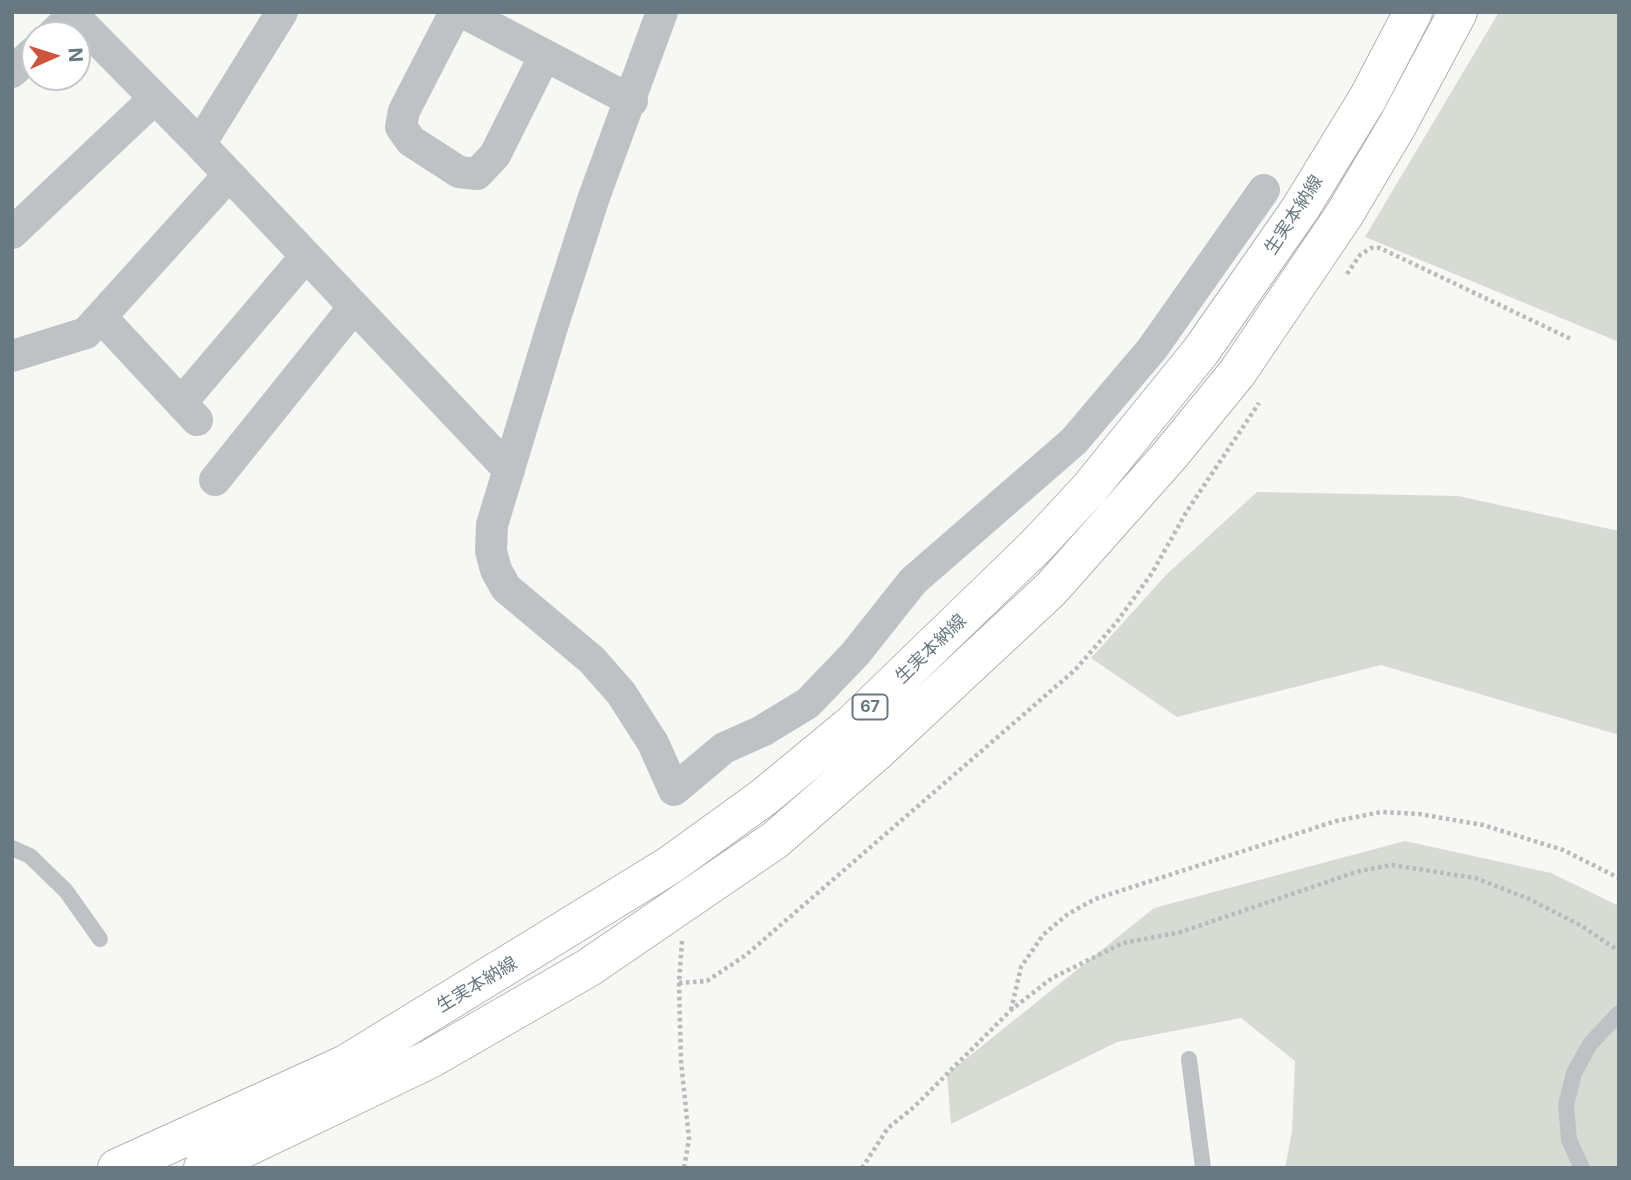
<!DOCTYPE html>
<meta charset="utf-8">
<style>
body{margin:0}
#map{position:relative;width:1631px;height:1180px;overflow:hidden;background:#f7f7f4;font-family:Inter,sans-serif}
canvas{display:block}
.frame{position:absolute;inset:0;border:14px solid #697982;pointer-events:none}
.north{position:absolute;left:21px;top:21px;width:70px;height:70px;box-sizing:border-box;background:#fff;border:2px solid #c3c9cd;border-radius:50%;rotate:87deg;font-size:19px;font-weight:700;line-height:28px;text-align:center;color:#697982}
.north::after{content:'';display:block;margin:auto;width:24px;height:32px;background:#cf543c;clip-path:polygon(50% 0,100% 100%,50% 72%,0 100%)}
</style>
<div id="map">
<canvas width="1631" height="1180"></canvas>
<div class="frame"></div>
<div class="north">N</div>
</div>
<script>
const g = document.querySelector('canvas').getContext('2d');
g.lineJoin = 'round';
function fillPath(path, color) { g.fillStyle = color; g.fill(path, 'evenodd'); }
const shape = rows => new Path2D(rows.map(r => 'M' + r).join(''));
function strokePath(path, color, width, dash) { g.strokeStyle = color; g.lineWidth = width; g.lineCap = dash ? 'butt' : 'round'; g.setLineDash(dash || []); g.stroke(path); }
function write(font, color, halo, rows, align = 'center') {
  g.font = font + ' Inter,"Noto Sans JP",sans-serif'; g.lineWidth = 7; g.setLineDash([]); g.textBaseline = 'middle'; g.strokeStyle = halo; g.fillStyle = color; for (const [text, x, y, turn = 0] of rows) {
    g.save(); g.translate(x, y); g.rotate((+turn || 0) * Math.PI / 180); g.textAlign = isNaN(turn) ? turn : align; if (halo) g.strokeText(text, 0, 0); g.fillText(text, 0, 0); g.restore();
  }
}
fillPath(shape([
 [1499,12,1619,12,1619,342,1365,237],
 [1257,492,1458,496,1619,531,1619,735,1381,665,1177,717,1091,658,1167,574],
 [1405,841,1551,873,1619,906,1619,1168,1285,1168,1292,1132,1295,1061,1241,1018,1117,1042,951,1124,947,1074,1154,908]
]), '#d7dbd4');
const primary = shape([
 [117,1168,346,1064,670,865,764,797,851,725,1036,546,1089,489,1201,351,1300,209,1368,98,1413,12],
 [203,1168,430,1059,588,968,775,840,875,753,1051,589,1170,455,1237,373,1344,215,1397,126,1458,12]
]);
strokePath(primary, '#b0b5b8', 40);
strokePath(shape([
 [1347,274,1360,255,1371,248,1380,248,1571,339],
 [682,941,679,983,681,1061,689,1139,684,1168],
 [679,983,707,981,746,955,1075,670,1116,623,1152,573,1187,511,1259,403],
 [1011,1010,1021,967,1043,935,1068,914,1095,899,1336,821,1381,812,1419,814,1483,825,1563,850,1619,878],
 [862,1168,888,1128,914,1107,1011,1010,1052,978,1123,943,1181,932,1359,871,1392,865,1475,878,1527,898,1580,925,1619,951]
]), '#b8bbbd', 4.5, [3.5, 3.5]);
strokePath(shape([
 [12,848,30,856,66,891,100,939],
 [1189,1059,1203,1168],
 [1582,1168,1569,1140,1566,1105,1574,1073,1590,1044,1619,1013]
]), '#bec2c5', 16);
strokePath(shape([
 [70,12,200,144,509,470],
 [455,12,404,111,401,127,411,141,459,172,477,174,495,155,544,57],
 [463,12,632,101],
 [662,12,594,197,552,327,492,525,491,551,496,570,506,588,592,660,621,693,653,743,674,790,724,748,762,731,808,703,855,654,913,581,1074,441,1152,349,1264,190],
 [52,35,73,15],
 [12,72,35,51],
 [200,144,282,12],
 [12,233,154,99],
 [101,317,197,420],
 [12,356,86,333,229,175],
 [181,403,306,256],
 [215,480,354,307]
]), '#bec2c5', 32);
strokePath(primary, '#fff', 38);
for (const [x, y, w] of [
 [870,707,35]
]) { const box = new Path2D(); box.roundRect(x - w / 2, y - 12.5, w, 25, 5); g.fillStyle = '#fff'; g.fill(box); strokePath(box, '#697982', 2); }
write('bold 16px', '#697982', null, [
 ["67",870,707]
]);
write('18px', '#697982', '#fff', [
 ["生実本納線",1294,215,-57],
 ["生実本納線",931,649,-44],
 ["生実本納線",477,985,-31]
]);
</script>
